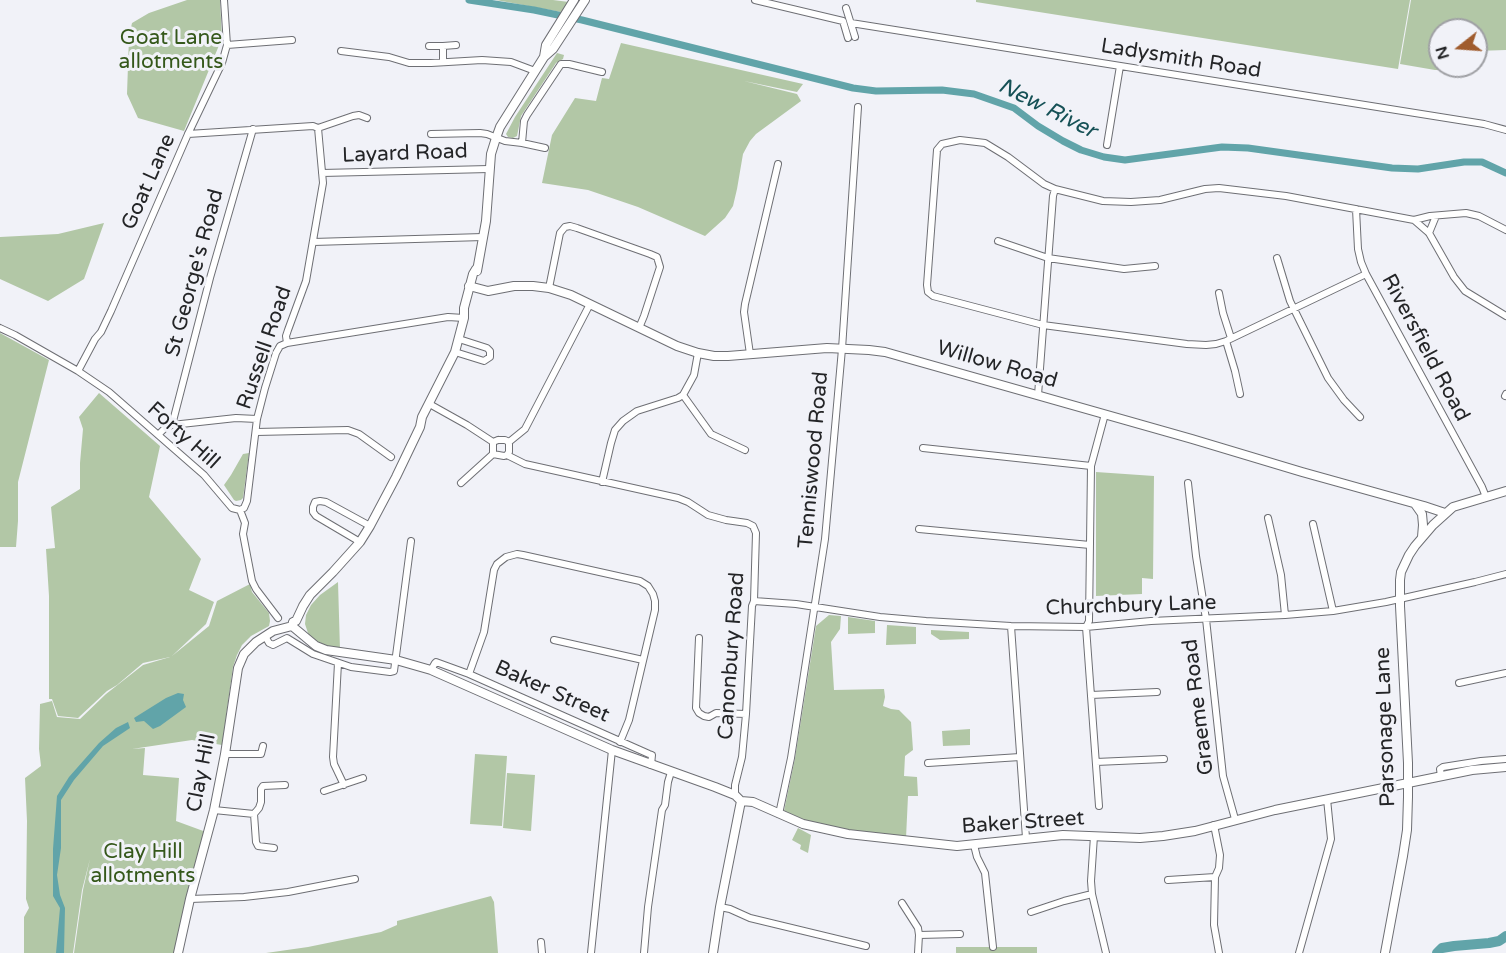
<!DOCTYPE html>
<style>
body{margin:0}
#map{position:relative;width:1506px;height:953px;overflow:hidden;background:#f1f2f8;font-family:"Varela Round",sans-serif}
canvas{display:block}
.north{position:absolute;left:1428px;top:18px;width:60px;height:60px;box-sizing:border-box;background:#f1f2f8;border:2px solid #9fa0a4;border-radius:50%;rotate:253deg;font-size:16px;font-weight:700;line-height:24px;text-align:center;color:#242527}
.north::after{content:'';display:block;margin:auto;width:21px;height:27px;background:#a05c2e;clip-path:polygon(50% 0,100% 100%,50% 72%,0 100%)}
</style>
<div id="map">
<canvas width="1506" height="953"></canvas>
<div class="north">N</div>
</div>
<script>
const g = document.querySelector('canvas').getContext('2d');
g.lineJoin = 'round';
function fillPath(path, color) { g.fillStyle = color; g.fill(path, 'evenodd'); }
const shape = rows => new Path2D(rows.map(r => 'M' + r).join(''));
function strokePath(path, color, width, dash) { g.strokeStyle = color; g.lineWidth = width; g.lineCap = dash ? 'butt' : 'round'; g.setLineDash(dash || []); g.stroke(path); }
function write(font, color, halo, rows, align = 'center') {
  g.font = font + ' "Varela Round",sans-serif'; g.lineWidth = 6; g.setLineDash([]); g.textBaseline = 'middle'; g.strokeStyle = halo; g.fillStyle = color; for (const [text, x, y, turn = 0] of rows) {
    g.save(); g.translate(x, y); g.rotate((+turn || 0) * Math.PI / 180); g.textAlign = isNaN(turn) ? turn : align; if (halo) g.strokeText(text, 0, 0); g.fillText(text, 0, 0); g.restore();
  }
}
fillPath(shape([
 [187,0,220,0,222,38,184,131,138,118,127,94,129,37,132,23,149,13],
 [496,0,553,0,569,2,561,12],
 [976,0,1410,0,1398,69,976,2],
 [1411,0,1506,0,1506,50,1476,51,1476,30,1440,30,1440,66,1445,66,1444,68,1440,70,1435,70,1400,64],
 [621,43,803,84,797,92,744,81,797,94,801,101,756,134,750,141,743,154,737,189,733,206,725,218,705,236,638,207,588,190,542,183,552,135,575,98,596,101,602,78,609,79],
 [557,53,564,55,563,59,556,63,521,116,517,136,513,138,508,137,506,134,515,117],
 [104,223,84,279,48,301,0,279,0,237,58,234],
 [0,333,49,360,18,482,18,521,16,547,0,547],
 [99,393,160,446,149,497,201,559,189,590,214,602,206,624,172,656,209,626,217,601,250,584,252,592,269,613,270,621,269,626,251,636,242,645,237,655,233,667,222,745,192,740,132,749,145,748,143,775,179,778,176,821,206,832,176,953,74,953,83,890,90,859,82,890,73,953,24,953,24,917,29,908,26,899,27,821,25,778,41,766,39,749,40,704,52,701,57,717,80,719,106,694,143,665,170,657,143,663,117,685,107,691,78,718,58,716,52,699,49,699,49,596,46,549,55,548,51,507,80,489,80,463,83,429,79,417],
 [249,453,243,498,241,500,236,501,234,500,224,485,231,475,243,454],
 [1096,472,1154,476,1153,579,1142,578,1142,594,1096,596],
 [338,582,340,650,327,648,312,640,308,633,305,624,306,615,311,605,320,595],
 [829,615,841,616,840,629,831,642,834,690,884,689,885,697,883,706,891,709,899,710,911,722,913,750,905,756,904,776,917,777,918,796,908,796,906,838,849,830,805,820,784,811,795,758,816,626],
 [848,617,875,621,875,633,848,634],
 [887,625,916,627,916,644,886,645],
 [931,630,969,632,969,639,940,640,931,634],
 [970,729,970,745,943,746,942,731],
 [475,754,507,756,502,826,470,824],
 [507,773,535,775,531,831,503,828],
 [798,828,811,835,808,853,800,849,801,845,792,840],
 [491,896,494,902,498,953,266,953,308,947,381,932,397,925,397,921],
 [956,947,1037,947,1037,953,956,953]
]), '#b2c7a6');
fillPath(shape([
 [178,693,184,694,183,700,186,707,160,726,153,729,144,721,136,722,134,718,166,698],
 [128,722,130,728,103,746,74,780,61,800,61,848,57,875,60,895,65,908,64,953,56,953,60,908,53,896,53,849,57,796,69,777,99,743,116,728]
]), '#61a4a9');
strokePath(shape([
 [469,0,534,10,582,20,853,88,876,91,942,90,974,94,1014,108,1038,126,1063,141,1081,150,1104,157,1125,160,1222,147,1248,148,1392,168,1418,169,1464,162,1482,162,1506,173]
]), '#61a4a9', 7);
strokePath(shape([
 [1437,953,1442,948,1454,946,1489,943,1499,941,1506,936]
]), '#61a4a9', 10);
const minor = shape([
 [755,0,843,21,848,38],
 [846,8,855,37],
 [851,23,1484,124,1506,130],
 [227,45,292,40],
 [429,46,443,46,443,62],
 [443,46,456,45],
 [341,51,389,57,409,63,431,63,482,60,511,62,535,71],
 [318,128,353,116,359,115,367,118],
 [188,134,313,126,318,128,323,183,306,281,288,330,286,336,287,343,280,346,276,353,265,388,257,419,247,501,244,508,240,510],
 [431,134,480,133,487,134,505,141,522,143,524,121,527,115,561,64,569,64,602,72],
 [522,143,545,148],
 [1107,145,1120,66],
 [322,173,489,169],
 [1356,209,1358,249,1361,262,1366,274,1482,487,1486,497],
 [1414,220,1430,216,1466,213,1479,216,1506,230],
 [1429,233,1436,216],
 [998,241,1048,258,1124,269,1155,266],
 [313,242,483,237],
 [1277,258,1290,301,1328,378,1344,400,1360,417],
 [1366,274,1226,341,1216,344,1206,345,1187,344,1043,325,933,296,928,292,927,285,937,150,942,144,960,140,985,143,1008,157,1044,184,1055,189,1103,201,1131,202,1160,200,1205,189,1219,188,1286,196,1414,220,1429,233,1454,277,1465,291,1506,316],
 [549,288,560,233,565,227,570,226,577,228,650,254,657,257,660,267,644,316,639,328],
 [1219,293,1223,313,1231,338],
 [0,328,15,335,78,371,109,392,204,475,232,508,240,510],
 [1226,341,1235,371,1240,394],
 [287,343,448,317,464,318],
 [455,352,484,361,490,357,490,351,487,348,459,339],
 [750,354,744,312,745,304,778,164],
 [78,371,95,339,101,332,111,311,188,134,222,63,227,45,224,0],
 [683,395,711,434,745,450],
 [1038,395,1053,196,1055,189],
 [1505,396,1506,394],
 [433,406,467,425,493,442],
 [172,425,210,278,253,129],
 [256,432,348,430,359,434,391,457],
 [158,435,166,427,172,425,236,418,257,419],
 [498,440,505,440,509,442,509,452,507,455,504,456,493,454,493,442,498,440],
 [509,442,525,429,590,304],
 [923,448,1091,466],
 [507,455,525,464,678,498,688,502,708,515,726,520,747,523,753,526,756,533,754,601,752,606,746,714,742,757,735,785,735,795],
 [602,482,611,443,615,430,623,421,637,411,678,398,683,395,694,375,698,353],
 [461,483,493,454],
 [1188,483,1196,556,1206,619,1223,776,1235,819],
 [240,510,245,523,243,534,252,581,256,589,278,618],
 [1268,518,1281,575,1285,615],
 [1313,524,1333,611],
 [919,529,1090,545],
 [360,542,316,516,313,512,313,507,315,502,320,501,326,502,370,526],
 [754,601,796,604,880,617,926,621,1011,626,1086,627,1151,621,1285,615,1333,611,1386,602,1475,582,1506,574],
 [1011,626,1026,838],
 [265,636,269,643,273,645,287,638,313,654,351,667,390,672,394,671,411,541],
 [699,638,696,708,699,713,704,716,709,717,716,713,746,714],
 [554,640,643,660],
 [338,663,333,757,334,764,344,785],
 [431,670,435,663,436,662,469,674,649,754,652,755,651,765],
 [469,674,484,632,494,570,497,564,506,557,517,554,523,555,640,581,648,586,653,594,655,601,655,610,629,720,620,742],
 [1459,683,1506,673],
 [1091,695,1157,692],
 [225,754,261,754,263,746],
 [1096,762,1164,759],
 [928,763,1020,757],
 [1441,777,1440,769,1443,767,1481,761,1506,759],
 [324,791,363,778],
 [1099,806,1086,627,1089,621,1091,466,1105,414],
 [214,810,254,814,256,842,258,846,274,848],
 [254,814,259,808,261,802,261,789,263,786,285,785],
 [779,814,791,758,825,539,842,349,858,107],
 [1214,825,1220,855,1219,868,1215,877,1214,925,1219,953],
 [1094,836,1091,881,1092,894,1106,953],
 [974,845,977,857,985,873,993,947],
 [1168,880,1215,877],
 [190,899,244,897,288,892,355,879],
 [902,903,918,928,919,935],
 [720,907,730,909,750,918,866,946],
 [1031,912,1064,901,1092,894],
 [541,942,542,953],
 [591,953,612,750],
 [644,953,648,907,662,810,665,805,668,782,671,772],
 [918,953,919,935,960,934],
 [1299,953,1331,839,1327,799]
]);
const tertiary = shape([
 [544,57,553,49,585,0],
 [477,271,486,221,491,154,496,138,500,127,544,57,546,45,574,0],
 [469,286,488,291,514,286,533,286,549,288,571,295,677,346,698,353,714,356,728,356,827,348,869,350,885,352,1192,439,1302,472,1424,506,1445,513],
 [1415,504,1422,514,1423,525,1422,537],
 [292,626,316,646,326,650,396,660,431,670,612,750,715,787,735,795,741,801,753,802,803,824,848,834,957,846,1063,835,1140,838,1163,836,1195,831,1275,810,1472,770,1506,767],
 [292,626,293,622,296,621,303,606,310,595,333,572,360,542,370,526,396,477,420,427,422,417,455,352,464,318,464,308,473,274,476,269],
 [178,953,190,899,214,810,225,754,238,668,244,654,256,642,273,631,292,626],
 [713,953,720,907,741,801],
 [1385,953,1403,856,1407,830,1408,797,1408,763,1400,606,1400,580,1401,572,1409,555,1415,546,1433,525,1453,507,1506,491]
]);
strokePath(minor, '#6e6f74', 8);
strokePath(tertiary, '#6e6f74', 10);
strokePath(minor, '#fff', 6);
strokePath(tertiary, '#fff', 8);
write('21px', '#35581b', '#f1f2f8', [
 ["Goat Lane",171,38],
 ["allotments",171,62],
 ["Clay Hill",143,852],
 ["allotments",143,876]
]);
write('21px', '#242527', '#f1f2f8', [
 ["Ladysmith Road",1181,59,9],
 ["Layard Road",405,154,-2],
 ["Goat Lane",149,182,-66],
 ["St George's Road",195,273,-75],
 ["Russell Road",265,348,-71],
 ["Riversfield Road",1425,348,62],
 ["Willow Road",997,365,16],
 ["Forty Hill",183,436,42],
 ["Tenniswood Road",814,460,-85],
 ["Churchbury Lane",1131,606,-2],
 ["Canonbury Road",732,656,-86],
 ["Baker Street",552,692,24],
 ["Graeme Road",1199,707,-97],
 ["Parsonage Lane",1386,727,-92],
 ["Clay Hill",202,773,-79],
 ["Baker Street",1023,823,-4]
]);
write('italic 22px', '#165156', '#f1f2f8', [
 ["New River",1047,109,27]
]);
</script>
